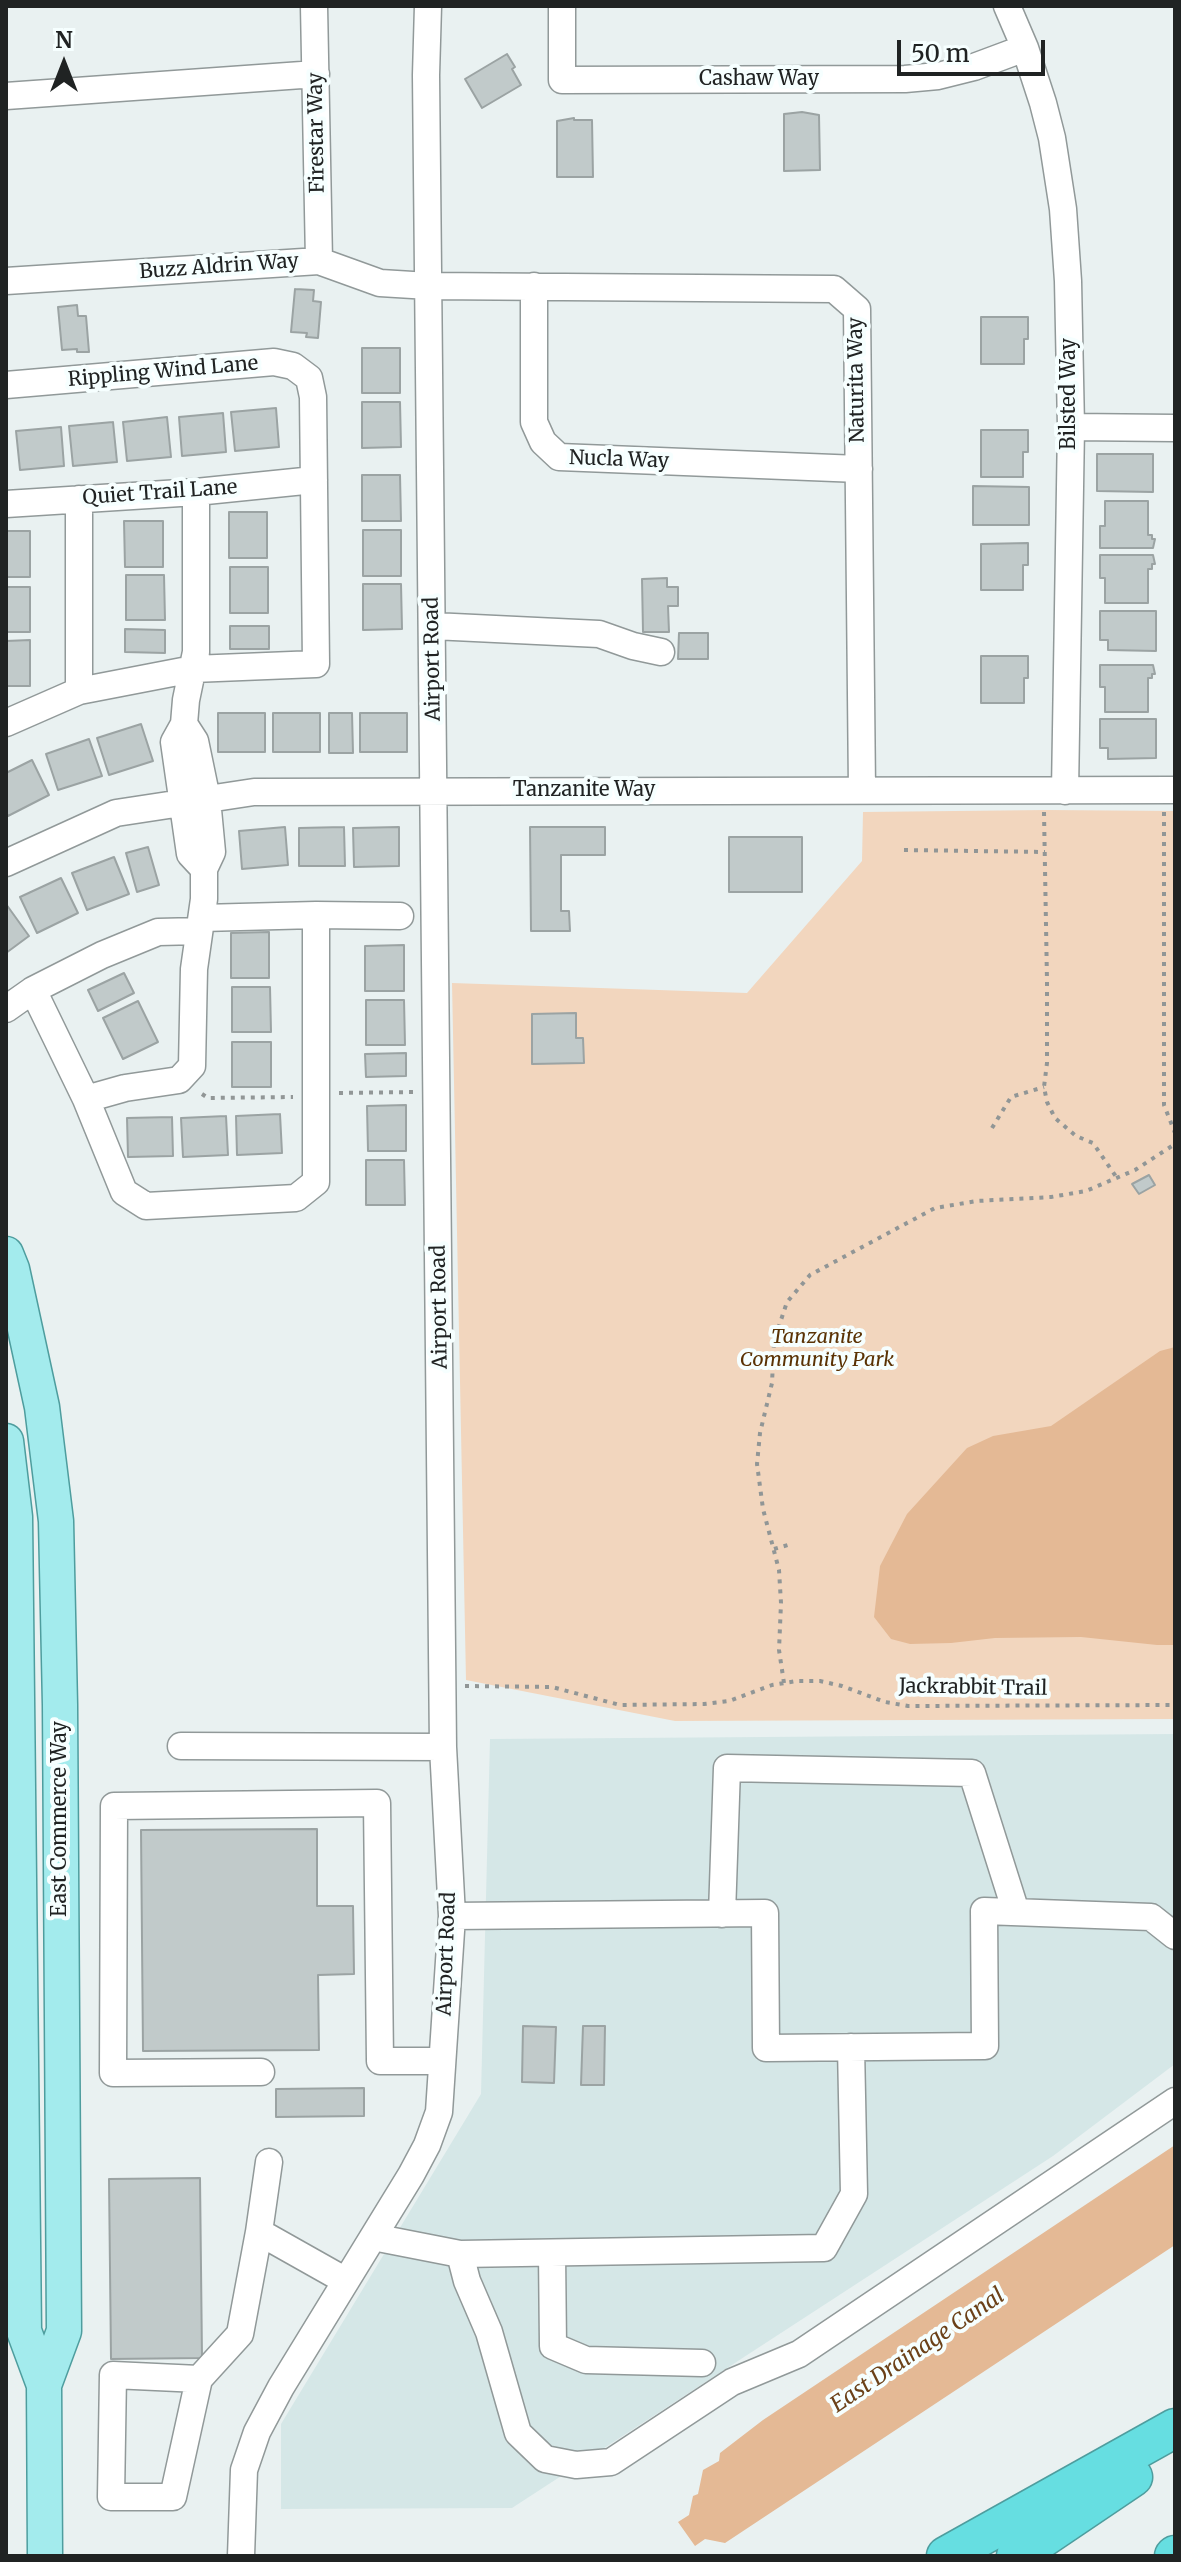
<!DOCTYPE html>
<style>
body{margin:0}
#map{position:relative;width:1181px;height:2562px;overflow:hidden;background:#e9f1f1;font-family:Merriweather,serif}
canvas{display:block}
.frame{position:absolute;inset:0;border:8px solid #202323;pointer-events:none}
.north{position:absolute;left:24px;top:24px;width:80px;height:80px;-webkit-text-stroke:6px #f6ffff;paint-order:stroke;rotate:0deg;font-size:22px;font-weight:700;line-height:32px;text-align:center;color:#202323}
.north::after{content:'';display:block;margin:auto;width:28px;height:36px;background:#202323;clip-path:polygon(50% 0,100% 100%,50% 72%,0 100%)}
.scale{position:absolute;left:897px;top:40px;width:148px;height:36px;box-sizing:border-box;border:4px solid #202323;border-top:0;padding-left:10px;font-size:24px;line-height:28px;white-space:nowrap;color:#202323;-webkit-text-stroke:6px #f6ffff;paint-order:stroke}
</style>
<div id="map">
<canvas width="1181" height="2562"></canvas>
<div class="frame"></div>
<div class="north">N</div>
<div class="scale">50 m</div>
</div>
<script>
const g = document.querySelector('canvas').getContext('2d');
g.lineJoin = 'round';
function fillPath(path, color) { g.fillStyle = color; g.fill(path, 'evenodd'); }
const shape = rows => new Path2D(rows.map(r => 'M' + r).join(''));
function strokePath(path, color, width, dash) { g.strokeStyle = color; g.lineWidth = width; g.lineCap = dash ? 'butt' : 'round'; g.setLineDash(dash || []); g.stroke(path); }
function write(font, color, halo, rows, align = 'center') {
  g.font = font + ' Merriweather,serif'; g.lineWidth = 8; g.setLineDash([]); g.textBaseline = 'middle'; g.strokeStyle = halo; g.fillStyle = color; for (const [text, x, y, turn = 0] of rows) {
    g.save(); g.translate(x, y); g.rotate((+turn || 0) * Math.PI / 180); g.textAlign = isNaN(turn) ? turn : align; if (halo) g.strokeText(text, 0, 0); g.fillText(text, 0, 0); g.restore();
  }
}
fillPath(shape([
 [1175,1734,1175,2064,1053,2156,512,2508,281,2509,281,2424,481,2094,490,1739]
]), '#d5e7e7');
fillPath(shape([
 [1047,810,1175,811,1175,1719,675,1721,466,1680,452,983,747,993,862,861,863,812]
]), '#f2d6be');
fillPath(shape([
 [1175,1347,1175,1645,1157,1645,1081,1637,995,1638,951,1643,910,1644,891,1639,874,1617,880,1566,907,1514,967,1448,993,1436,1051,1426,1160,1351],
 [1175,2145,1175,2245,725,2543,705,2539,695,2546,678,2522,689,2515,693,2496,698,2494,703,2470,719,2461,720,2453,763,2420]
]), '#e4b995');
const building = shape([
 [507,54,515,67,512,69,521,85,482,108,465,79,507,54],
 [802,112,819,115,820,170,784,171,784,114,802,112],
 [574,118,574,120,592,120,593,177,557,177,557,121,574,118],
 [295,289,314,290,313,301,321,302,318,338,306,337,307,333,291,332,295,289],
 [77,305,78,316,86,316,89,352,77,352,77,349,62,350,58,307,77,305],
 [981,317,1028,317,1028,339,1024,339,1024,364,981,364,981,317],
 [362,348,400,348,400,393,362,393,362,348],
 [362,402,400,402,401,447,362,448,362,402],
 [276,408,279,447,235,451,231,412,276,408],
 [223,413,226,452,182,456,179,417,223,413],
 [167,417,171,457,127,461,123,422,167,417],
 [113,422,117,462,73,466,69,426,113,422],
 [61,427,64,466,20,470,16,431,61,427],
 [981,430,1028,430,1028,452,1023,452,1023,477,981,477,981,430],
 [1097,454,1153,454,1153,492,1097,491,1097,454],
 [362,475,400,475,401,521,362,521,362,475],
 [973,486,1029,487,1029,525,973,525,973,486],
 [1105,501,1148,501,1148,535,1152,535,1152,539,1155,539,1153,548,1100,548,1100,526,1105,526,1105,501],
 [229,512,267,512,267,558,229,558,229,512],
 [124,521,163,521,163,567,125,567,124,521],
 [363,530,401,530,401,576,363,576,363,530],
 [6,531,30,531,30,577,6,577,6,531],
 [1028,543,1028,565,1023,565,1023,590,981,590,981,544,1028,543],
 [1100,555,1153,555,1155,564,1152,564,1152,569,1148,569,1148,603,1105,603,1105,578,1100,578,1100,555],
 [230,567,268,567,268,613,230,613,230,567],
 [126,575,164,575,165,620,126,620,126,575],
 [667,578,667,587,678,587,678,606,668,606,669,632,643,632,642,579,667,578],
 [363,584,401,584,402,629,363,630,363,584],
 [6,587,30,587,30,632,6,632,6,587],
 [1100,611,1156,611,1156,651,1108,650,1108,640,1100,640,1100,611],
 [230,626,269,626,269,649,230,649,230,626],
 [125,629,165,630,165,653,125,652,125,629],
 [679,633,708,633,708,659,678,659,679,633],
 [30,640,30,686,6,686,6,641,30,640],
 [981,656,1028,656,1028,678,1024,678,1024,703,981,703,981,656],
 [1100,665,1153,665,1155,674,1152,674,1152,678,1148,678,1148,712,1105,712,1105,687,1100,687,1100,665],
 [218,713,265,713,265,752,218,752,218,713],
 [273,713,320,713,320,752,273,752,273,713],
 [329,713,352,713,353,753,329,753,329,713],
 [360,713,407,713,407,752,360,752,360,713],
 [1100,719,1156,719,1156,758,1108,759,1108,748,1100,748,1100,719],
 [141,724,153,761,109,775,97,738,141,724],
 [89,739,102,776,58,790,46,754,89,739],
 [32,760,49,795,8,816,6,811,6,773,32,760],
 [285,827,288,865,242,869,239,831,285,827],
 [344,827,345,866,299,866,299,828,344,827],
 [399,827,399,866,354,867,353,828,399,827],
 [530,827,605,827,605,855,561,855,561,911,569,911,570,931,531,931,530,827],
 [729,837,802,837,802,892,729,892,729,837],
 [148,847,159,885,137,892,126,853,148,847],
 [114,857,129,894,87,910,72,873,114,857],
 [61,878,78,913,37,933,20,897,61,878],
 [6,904,29,936,6,953,6,904],
 [269,932,269,978,231,978,231,933,269,932],
 [404,945,404,991,365,991,365,946,404,945],
 [124,973,134,993,98,1011,88,990,124,973],
 [232,987,270,987,271,1032,232,1032,232,987],
 [366,1000,404,1000,405,1045,366,1045,366,1000],
 [138,1001,158,1042,123,1059,103,1018,138,1001],
 [576,1013,576,1038,583,1038,584,1063,532,1064,532,1014,576,1013],
 [232,1042,271,1042,271,1087,232,1087,232,1042],
 [406,1053,406,1076,366,1077,365,1054,406,1053],
 [406,1105,406,1151,368,1151,367,1106,406,1105],
 [280,1114,282,1153,237,1155,236,1116,280,1114],
 [226,1116,228,1155,183,1157,181,1118,226,1116],
 [172,1117,173,1156,128,1157,127,1118,172,1117],
 [366,1160,404,1160,405,1205,366,1205,366,1160],
 [1149,1175,1155,1185,1139,1194,1132,1184,1149,1175],
 [317,1829,317,1906,353,1906,354,1974,318,1975,319,2050,143,2051,141,1830,317,1829],
 [523,2026,556,2027,554,2083,522,2082,523,2026],
 [583,2026,605,2026,604,2085,581,2085,583,2026],
 [364,2088,364,2116,276,2117,276,2089,364,2088],
 [200,2178,202,2358,111,2359,109,2179,200,2178]
]);
fillPath(building, '#c1caca');
strokePath(building, '#9ba3a3', 2);
const minor = shape([
 [314,6,319,261],
 [562,6,562,80,905,79,938,76,974,67,1025,48],
 [1007,6,1025,48,1043,103,1052,138,1063,209,1068,281,1071,427,1065,791],
 [6,96,316,74],
 [6,281,319,261,380,283,429,286,834,289,857,309,862,790],
 [534,286,534,422,543,442,559,457,859,469],
 [6,385,274,362,293,366,309,378,313,397,316,664,193,669,79,691,6,723],
 [1071,427,1175,428],
 [196,492,196,652,186,700,184,724,174,742,190,854,204,869],
 [79,499,79,691],
 [6,504,196,492,314,480],
 [433,626,599,634,633,646,661,652],
 [6,863,116,813,254,792,1175,790],
 [202,918,316,915],
 [33,990,102,955,158,932,199,931],
 [6,1009,33,990,86,1099,124,1192,146,1206,296,1198,316,1182,316,915,400,916],
 [86,1099,125,1088,179,1080,192,1066,194,969,204,899,204,869,212,852,207,799,195,741,184,724],
 [181,1746,443,1747],
 [722,1914,727,1768,972,1773,1016,1912],
 [452,1916,765,1913,766,2048,985,2046,984,1911,1151,1917,1175,1936],
 [261,2072,113,2073,114,1806,377,1803,380,2061,442,2061],
 [269,2162,259,2232,346,2281],
 [373,2237,460,2254,824,2248,854,2194,851,2047],
 [552,2253,553,2346,586,2360,702,2363],
 [460,2254,467,2281,489,2332,518,2433,545,2459,576,2465,611,2462,732,2382,799,2354,1175,2101],
 [199,2379,113,2375,111,2497,173,2497,199,2379,240,2334,259,2232],
 [241,2556,244,2470,257,2432,281,2387,411,2175,427,2145,439,2112,452,1916,443,1747,426,75,428,6]
]);
const major = shape([
 [6,1254,12,1269,42,1407,56,1521,60,1705,64,2331,44,2385,45,2556],
 [6,1441,15,1517,24,2331,44,2385]
]);
const highway = shape([
 [946,2556,1175,2428],
 [1016,2556,1133,2477],
 [1174,2556,1175,2555]
]);
strokePath(minor, '#919999', 29);
strokePath(major, '#4e9d9e', 37);
strokePath(highway, '#4e9d9e', 41);
strokePath(shape([
 [1044,812,1047,981,1047,1063,1044,1087,1047,1102,1055,1118,1076,1136,1093,1143,1117,1178],
 [1164,812,1164,1105,1175,1133],
 [904,850,1045,852],
 [339,1093,414,1092],
 [202,1094,208,1098,293,1097],
 [992,1128,1011,1097,1044,1087],
 [774,1549,788,1545],
 [784,1683,779,1650,781,1603,779,1570,763,1509,757,1464,760,1433,772,1383,774,1341,787,1302,810,1275,935,1208,977,1201,1051,1197,1086,1191,1135,1170,1175,1144],
 [465,1686,552,1687,620,1705,704,1704,729,1701,772,1685,797,1681,820,1681,842,1686,885,1702,908,1706,1175,1705]
]), '#919696', 4, [4, 6]);
strokePath(minor, '#fff', 26);
strokePath(major, '#a3ebed', 34);
strokePath(highway, '#66dee1', 38);
write('20px', '#202323', '#f6ffff', [
 ["Cashaw Way",759,79],
 ["Firestar Way",317,133,-91],
 ["Buzz Aldrin Way",219,267,-4],
 ["Rippling Wind Lane",163,372,-5],
 ["Naturita Way",857,380,-91],
 ["Bilsted Way",1069,394,-90],
 ["Nucla Way",619,460,2],
 ["Quiet Trail Lane",160,493,-4],
 ["Airport Road",433,659,-91],
 ["Tanzanite Way",584,790],
 ["Airport Road",440,1307,-91],
 ["Jackrabbit Trail",973,1688,1],
 ["East Commerce Way",60,1819,-90],
 ["Airport Road",447,1954,-88]
]);
write('italic 20px', '#5a3204', '#f6ffff', [
 ["Tanzanite",817,1337],
 ["Community Park",817,1360]
]);
write('italic 22px', '#6b4118', '#f6ffff', [
 ["East Drainage Canal",918,2351,-34]
]);
</script>
